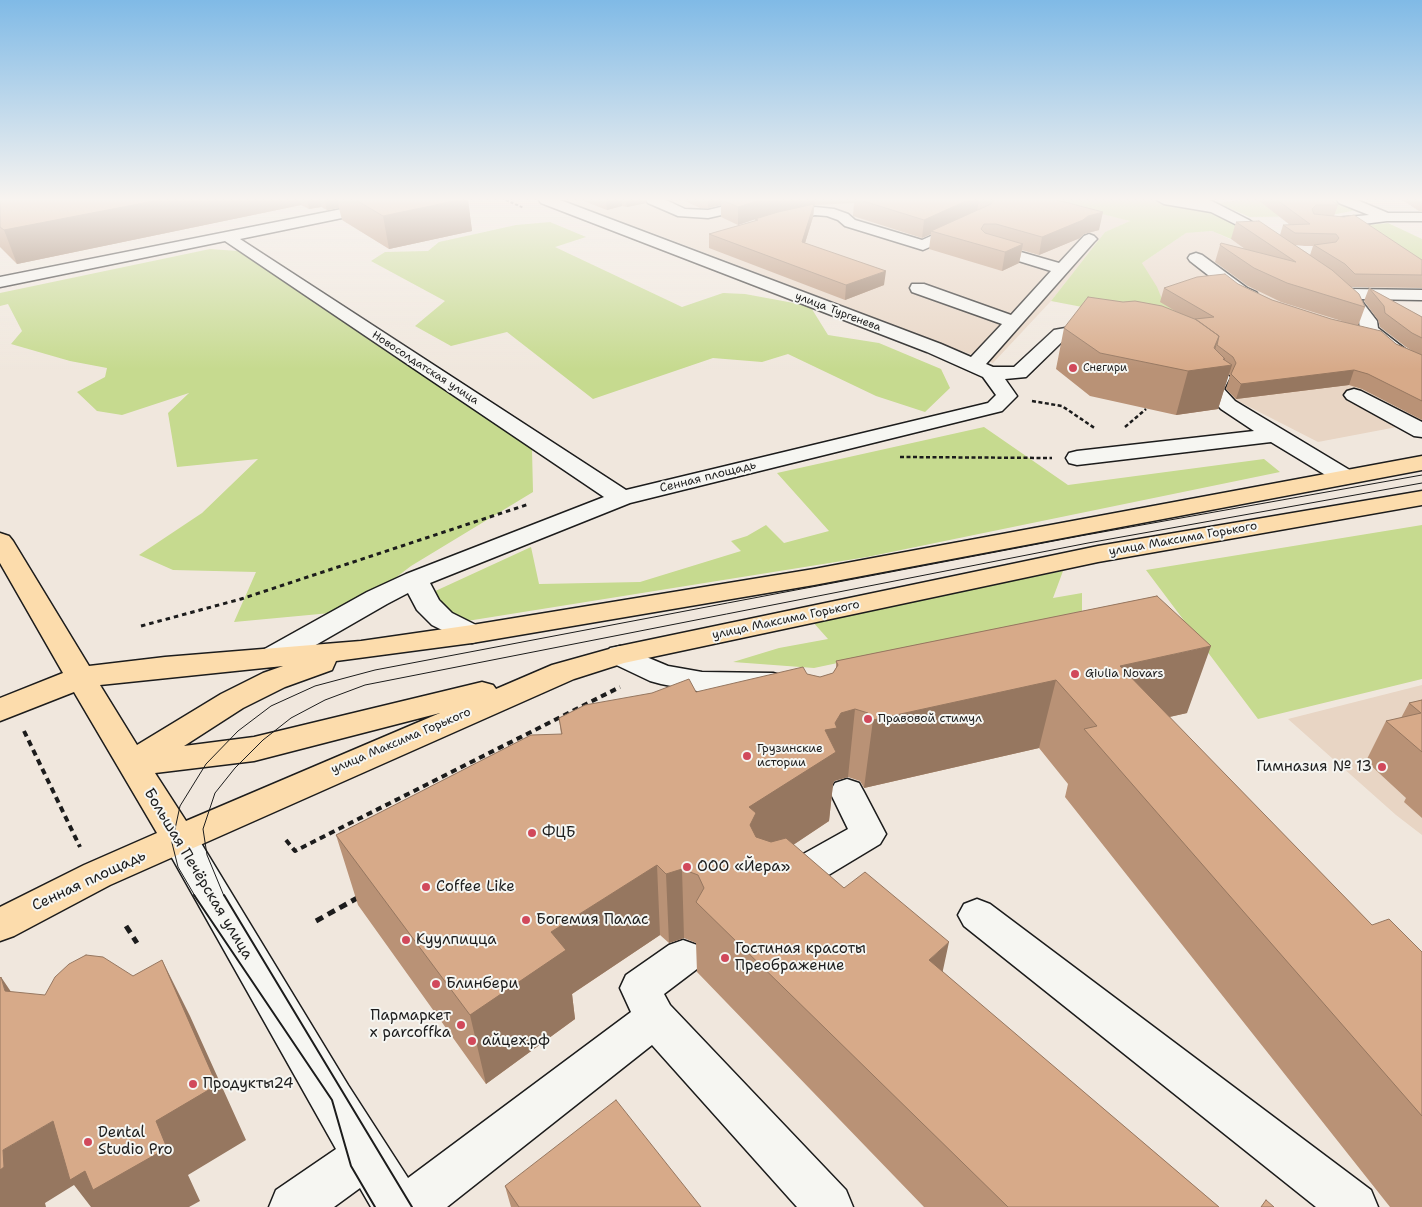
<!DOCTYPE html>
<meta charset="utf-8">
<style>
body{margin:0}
canvas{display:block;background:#f0e7dd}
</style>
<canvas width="1422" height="1207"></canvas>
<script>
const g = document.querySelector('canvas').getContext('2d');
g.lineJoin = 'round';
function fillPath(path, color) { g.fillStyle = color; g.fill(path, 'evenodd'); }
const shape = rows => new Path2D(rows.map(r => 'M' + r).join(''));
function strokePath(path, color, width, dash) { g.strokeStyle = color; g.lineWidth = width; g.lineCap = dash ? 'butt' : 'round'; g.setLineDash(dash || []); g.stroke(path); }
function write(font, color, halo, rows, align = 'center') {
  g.font = font + ' "Shantell Sans",sans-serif'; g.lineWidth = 4; g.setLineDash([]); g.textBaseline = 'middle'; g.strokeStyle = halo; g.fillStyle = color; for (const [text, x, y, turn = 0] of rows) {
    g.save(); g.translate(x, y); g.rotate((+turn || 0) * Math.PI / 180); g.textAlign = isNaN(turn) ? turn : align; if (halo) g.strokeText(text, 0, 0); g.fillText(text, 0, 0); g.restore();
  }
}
fillPath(shape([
 [561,200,1069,200,1059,203,1131,221,1105,232,1051,301,993,363,661,236],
 [1212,231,1333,287,1422,381,1422,425,1418,423,1318,442,1228,396,1234,385,1261,377,1164,304,1142,263,1186,233],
 [1422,685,1422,835,1396,815,1288,719]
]), '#e8d5c4');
fillPath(shape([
 [1069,200,1188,200,1259,238,1231,239,1212,231,1186,233,1142,263,1157,287,1164,304,1195,323,1176,325,1051,301,1105,232,1130,221,1058,203],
 [1242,200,1356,200,1367,208,1326,216,1250,217,1217,203],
 [550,222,586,237,555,247,682,307,723,293,745,294,810,306,828,335,879,343,941,369,950,388,925,412,876,396,788,354,762,362,713,358,593,399,507,332,451,346,415,326,445,301,371,261,385,252,428,251,439,242,516,225],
 [1388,223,1422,239,1422,275,1351,227],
 [210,249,238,251,532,449,533,492,411,566,352,611,234,622,256,572,173,570,139,555,202,513,258,459,177,467,168,413,189,393,122,415,97,411,77,392,105,377,107,368,70,361,11,344,22,331,8,304,0,306,0,293],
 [984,427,1068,485,1264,459,1280,472,867,557,442,625,431,593,531,547,539,584,640,582,741,551,731,541,747,536,766,525,784,543,829,531,777,473],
 [1422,525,1422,679,1258,719,1146,570],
 [1063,571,1053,598,1082,593,1082,611,814,668,733,662,779,648,828,639,812,621]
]), '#c6da8f');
const minor = shape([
 [387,200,417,200,410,204,240,239,626,490,988,403,996,395,983,377,927,352,541,203,539,200,560,200,941,344,971,357,1002,324,912,292,910,288,912,284,924,284,1011,315,1051,271,983,250,980,247,983,244,993,244,1059,263,1084,236,1089,234,1094,236,1097,239,1094,242,986,364,993,367,1014,367,1054,330,1082,325,1100,326,1106,327,1109,331,1106,335,1100,336,1082,335,1066,338,1026,377,1005,379,1017,396,1002,411,630,503,430,583,439,600,452,613,482,628,486,634,482,640,472,643,462,640,432,625,417,610,408,593,387,604,281,665,271,667,261,665,256,658,261,651,367,592,406,574,604,497,225,241,0,287,0,277,387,200],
 [646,200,666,200,685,209,708,210,750,200,777,200,775,203,708,218,678,216,648,203,646,200],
 [1157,200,1210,200,1249,220,1282,243,1279,246,1269,246,1239,226,1211,212,1164,204,1157,200],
 [1337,200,1357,200,1388,213,1422,213,1422,221,1387,221,1340,227,1319,226,1317,223,1319,220,1324,219,1369,215,1339,203,1337,200],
 [815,207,834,209,848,214,855,220,922,240,958,224,968,224,970,227,968,230,923,250,845,226,838,220,827,216,815,215,777,223,772,222,770,219,772,216,815,207],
 [1196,253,1202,255,1247,288,1256,292,1259,296,1256,300,1250,301,1235,296,1190,261,1188,258,1190,255,1196,253],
 [1336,281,1342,282,1349,289,1422,290,1422,300,1360,299,1377,321,1378,328,1405,349,1422,358,1422,372,1391,357,1363,334,1360,330,1359,321,1353,312,1328,286,1330,282,1336,281],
 [1211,364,1218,366,1230,377,1224,389,1235,401,1353,472,1357,477,1353,482,1345,484,1337,482,1271,442,1077,465,1069,463,1066,458,1069,453,1077,451,1254,431,1221,409,1203,390,1209,378,1201,370,1204,366,1211,364],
 [1354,389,1361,391,1422,422,1422,437,1414,436,1347,399,1344,395,1347,391,1354,389],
 [620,646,668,666,702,672,773,673,784,676,788,683,784,690,773,693,702,692,661,684,650,681,610,662,605,655,610,648,620,646],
 [847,779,859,783,864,792,886,834,880,844,797,894,784,898,771,894,765,883,771,872,848,829,830,792,835,783,847,779],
 [180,826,193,830,348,1085,408,1178,631,1012,620,988,626,975,669,945,683,940,697,945,703,957,697,969,664,994,670,1005,846,1190,853,1207,797,1207,652,1045,447,1207,371,1207,360,1188,334,1207,269,1207,276,1190,336,1149,162,840,167,830,180,826],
 [977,899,990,904,1371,1190,1378,1207,1316,1207,964,926,958,915,964,904,977,899]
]);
const major = shape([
 [1422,456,1422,470,814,585,472,643,336,661,332,670,285,687,243,708,184,746,254,737,482,682,493,685,496,689,552,665,620,646,1098,546,1422,491,1422,505,1098,562,624,663,574,679,110,885,14,936,0,941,0,907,84,865,157,833,74,692,0,721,0,698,63,673,0,563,0,533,9,536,13,541,89,666,165,657,361,641,472,625,814,569,1422,456],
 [283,666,263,673,221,694,137,745,100,685,283,666],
 [440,713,186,821,155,773,254,761,440,713]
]);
strokePath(minor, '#1c1c1c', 3);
strokePath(major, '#1c1c1c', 3);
strokePath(shape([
 [506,200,524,208]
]), '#1c1c1c', 2, [3, 2]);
strokePath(shape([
 [1032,401,1062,406,1096,429],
 [1125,427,1146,409],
 [900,457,1052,458]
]), '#1c1c1c', 2.5, [4, 2.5]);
strokePath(shape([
 [141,626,241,599,529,504]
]), '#1c1c1c', 3, [4.5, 4]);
strokePath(shape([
 [24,731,80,847],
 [286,840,295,851,620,687]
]), '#1c1c1c', 4, [6, 4.5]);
strokePath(shape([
 [316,921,359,897],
 [126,926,137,943]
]), '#1c1c1c', 5, [8, 5.5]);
fillPath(minor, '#f6f6f2');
fillPath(major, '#fcdcac');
strokePath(shape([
 [195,896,178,867,172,843,180,806,206,764,238,731,271,706,315,686,375,670,1080,536,1422,475],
 [224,896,207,855,203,829,215,793,235,768,263,740,291,718,325,700,365,685,1088,543,1422,483]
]), '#1c1c1c', 1);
strokePath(shape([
 [194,895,332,1100,351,1166,375,1207],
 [224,895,412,1207]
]), '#1c1c1c', 2);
fillPath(shape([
 [0,200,468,200,472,231,389,249,342,220,339,208,327,210,321,207,309,209,301,205,17,264,0,247],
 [581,200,646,200,646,203,627,207,622,206,607,210],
 [683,200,1057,200,1099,230,1084,234,1080,238,1039,255,1022,250,1019,263,1002,271,929,249,931,234,922,238,853,216,854,203,814,205,813,217,805,243,884,285,845,300,709,248,709,234,755,221,755,219,738,225,721,217,721,205,708,208,700,208],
 [1258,200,1331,200,1338,205,1334,216,1422,260,1422,288,1351,287,1365,307,1358,326,1396,344,1414,352,1406,347,1380,327,1378,320,1364,301,1369,288,1422,317,1422,420,1362,389,1349,385,1236,399,1226,389,1230,376,1229,373,1218,409,1176,415,1090,396,1056,369,1064,328,1180,314,1160,302,1164,288,1238,284,1272,300,1331,319,1345,322,1281,302,1248,286,1215,262,1220,245,1245,249,1231,239,1236,222,1280,235,1283,225,1290,225],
 [1295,245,1305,246,1313,246,1310,255],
 [1402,200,1422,200,1422,212,1419,211],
 [1157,596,1187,713,1169,717,1372,925,1422,952,1422,1207,1390,1207,1065,797,1068,784,1039,748,864,788,860,781,848,777,834,781,833,784,829,821,793,845,1219,1207,924,1207,697,972,696,943,684,938,669,943,660,935,572,994,575,1019,486,1084,358,905,336,835,561,734,559,718,696,692,807,674,820,677,833,673,836,668,836,661],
 [1422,700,1422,818,1404,802,1406,798,1366,761,1386,721,1401,718,1409,703],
 [505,1186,701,1207,511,1207]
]), '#b99276');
fillPath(shape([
 [122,200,300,200,301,205,17,264,4,230],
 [307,200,320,200,321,207,309,209],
 [324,200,338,200,339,208,327,210],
 [459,200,468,200,472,231,389,249,383,216],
 [606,200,622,200,622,206,607,210],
 [626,200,646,200,646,203,627,207],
 [708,200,721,200,721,205,708,208],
 [760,200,815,200,813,217,801,256,774,213,738,225,738,207],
 [968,200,979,200,977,212,931,231,931,234,922,238,924,220],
 [1103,212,1099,230,1084,234,1080,238,1039,255,1042,237,1088,216],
 [1023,244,1019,263,1002,271,1005,252],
 [886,271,884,285,845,300,846,285],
 [1219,336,1210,368,1223,359,1225,359,1222,366,1232,365,1218,409,1176,415,1188,371,1214,348],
 [1354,370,1349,385,1236,399,1241,384],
 [1211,646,1187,713,1099,733,1120,666],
 [1056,680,1039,748,864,788,873,720],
 [855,709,848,777,834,781,833,784,829,821,754,871,747,894,749,807,825,730,835,723,841,713],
 [657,865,660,935,572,994,575,1019,486,1084,470,1015,551,932],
 [682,869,684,938,669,943,666,874],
 [949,942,934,1012,929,960],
 [162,960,190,1016,246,1140,188,1175,200,1201,189,1207,91,1207,74,1185,45,1203,46,1207,0,1207,0,1170,3,1150,53,1121,156,1121],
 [1,977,39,1033,5,991]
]), '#967760');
const building = shape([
 [0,200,159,200,4,230,0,227,0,200],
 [356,200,459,200,383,216,356,200],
 [722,200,760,200,738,207,722,200],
 [860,200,968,200,924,220,860,200],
 [993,200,1057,200,1103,212,1088,216,1083,220,1042,237,996,224,984,224,981,229,985,233,1023,244,1005,252,931,231,991,204,993,200],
 [1277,200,1331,200,1338,205,1316,205,1312,209,1314,214,1344,217,1354,215,1422,260,1422,275,1355,274,1345,264,1314,245,1336,242,1339,238,1336,234,1295,233,1283,225,1310,224,1277,200],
 [814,204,802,242,886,271,846,285,709,234,758,220,755,219,778,212,814,204],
 [1259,221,1332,270,1359,294,1365,307,1287,283,1254,268,1220,245,1221,243,1296,262,1236,222,1259,221],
 [1225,274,1238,284,1272,300,1331,319,1381,331,1396,344,1422,355,1422,401,1368,374,1354,370,1241,384,1231,374,1236,363,1233,357,1217,345,1219,336,1195,319,1214,317,1164,288,1197,277,1225,274],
 [1369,288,1422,317,1422,338,1412,333,1385,313,1384,306,1369,288],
 [1088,297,1123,302,1135,301,1162,306,1197,320,1219,336,1214,348,1225,359,1223,359,1232,365,1188,371,1100,353,1064,328,1088,297],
 [1157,596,1211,646,1120,666,1372,925,1389,919,1422,952,1422,1116,1084,729,1097,726,1056,680,873,720,868,713,855,709,841,713,835,723,837,728,825,730,836,752,749,807,756,813,750,825,756,837,771,842,786,838,844,888,865,872,949,942,929,960,1219,1207,1008,1207,696,902,704,888,698,875,682,869,666,874,657,865,551,932,566,950,470,1015,336,835,531,735,562,734,559,718,585,705,652,693,689,679,696,692,803,667,807,674,820,677,833,673,838,665,836,661,1157,596],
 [1422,700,1422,752,1386,721,1421,713,1409,703,1422,700],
 [86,955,103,957,133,976,162,960,217,1085,156,1121,167,1148,93,1190,85,1171,70,1180,53,1121,3,1150,4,1167,0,1170,0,978,1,977,5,991,45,995,55,977,69,964,86,955],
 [616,1100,701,1207,519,1207,505,1186,616,1100],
 [1266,1200,1274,1207,1261,1207,1266,1200]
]);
fillPath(building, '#d7aa89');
strokePath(building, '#967760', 1);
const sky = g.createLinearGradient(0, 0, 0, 369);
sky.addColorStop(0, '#80bae6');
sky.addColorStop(0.54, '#f8f4f0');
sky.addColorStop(1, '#f8f4f000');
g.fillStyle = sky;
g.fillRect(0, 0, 1422, 369);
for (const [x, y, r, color] of [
 [1073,368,5,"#d1495b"],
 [1075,674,5,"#d1495b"],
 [868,719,5,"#d1495b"],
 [747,756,5,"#d1495b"],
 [1382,767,5,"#d1495b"],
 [532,833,5,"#d1495b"],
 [687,867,5,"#d1495b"],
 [426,887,5,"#d1495b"],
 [526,920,5,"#d1495b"],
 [406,940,5,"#d1495b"],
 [725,958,5,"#d1495b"],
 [436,984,5,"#d1495b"],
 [461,1025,5,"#d1495b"],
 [472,1041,5,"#d1495b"],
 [193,1084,5,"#d1495b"],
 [88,1142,5,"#d1495b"]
]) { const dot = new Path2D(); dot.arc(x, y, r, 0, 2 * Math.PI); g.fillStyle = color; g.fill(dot); strokePath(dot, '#f6f6f2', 2); }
write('11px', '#1c1c1c', '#f6f6f2', [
 ["улица Тургенева",838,312,21],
 ["Новосолдатская улица",425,368,33]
]);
write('11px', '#1c1c1c', '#f6f6f2', [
 ["Снегири",1083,368]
], 'left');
write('12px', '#1c1c1c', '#f6f6f2', [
 ["Сенная площадь",708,477,-14],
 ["улица Максима Горького",1183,539,-10],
 ["улица Максима Горького",786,620,-12],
 ["улица Максима Горького",401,741,-23]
]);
write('12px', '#1c1c1c', '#f6f6f2', [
 ["Giulia Novars",1085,674],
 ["Правовой стимул",878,719],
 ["Грузинские",757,749],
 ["истории",757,763]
], 'left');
write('15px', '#1c1c1c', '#f6f6f2', [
 ["Гимназия № 13",1372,767,"right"],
 ["ФЦБ",542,833],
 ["ООО «Йера»",697,867],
 ["Coffee Like",436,887],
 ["Богемия Палас",536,920],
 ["Куулпицца",416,940],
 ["Гостиная красоты",735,949],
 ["Преображение",735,966],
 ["Блинбери",446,984],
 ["Пармаркет",451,1016,"right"],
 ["х parcoffka",451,1033,"right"],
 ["айцех.рф",482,1041],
 ["Продукты24",203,1084],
 ["Dental",98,1133],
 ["Studio Pro",98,1150]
], 'left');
write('15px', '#1c1c1c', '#f6f6f2', [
 ["Большая Печёрская улица",198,874,59],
 ["Сенная площадь",89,881,-25]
]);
</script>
